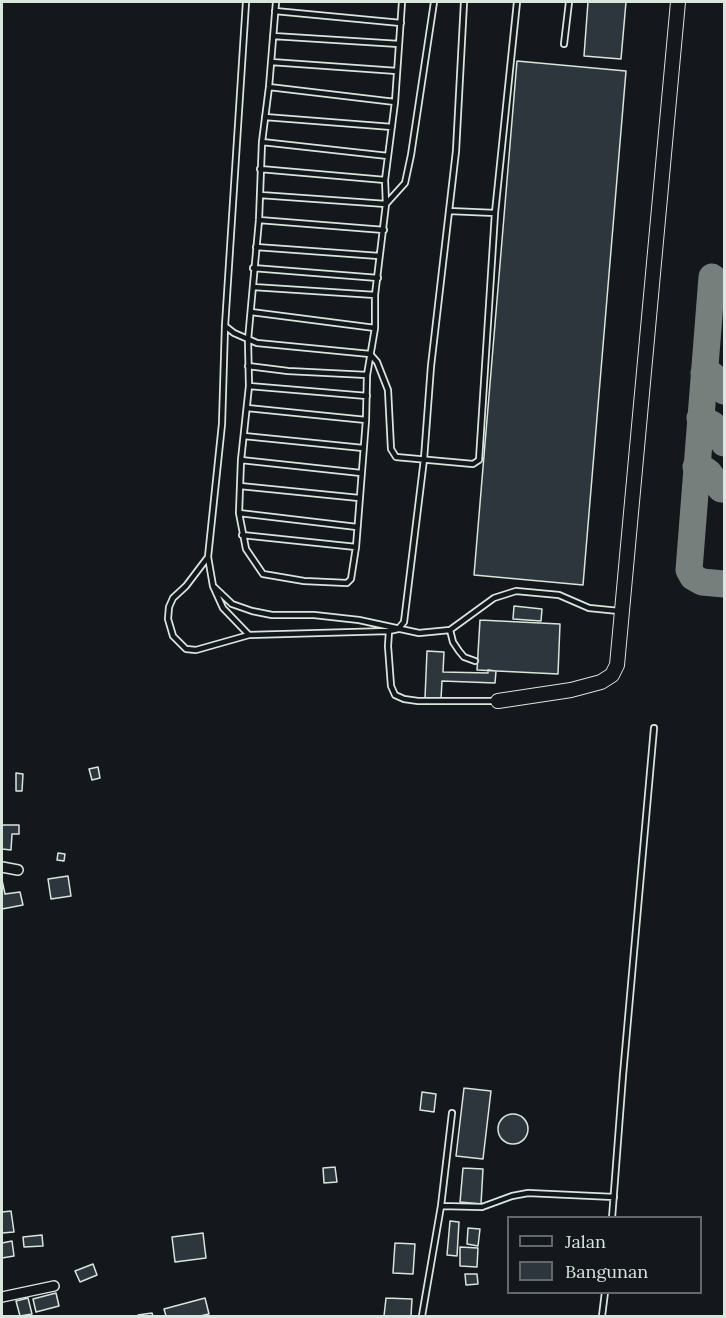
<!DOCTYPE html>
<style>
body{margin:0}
#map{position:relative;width:726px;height:1318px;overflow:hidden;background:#14181c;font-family:Lora,serif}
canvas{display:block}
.frame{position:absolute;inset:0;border:3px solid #d8e6dc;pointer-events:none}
.legend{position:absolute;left:507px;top:1216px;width:195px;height:78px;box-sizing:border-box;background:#14181c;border:2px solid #626a69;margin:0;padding:8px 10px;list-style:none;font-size:18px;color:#d8e6dc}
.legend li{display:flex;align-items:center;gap:12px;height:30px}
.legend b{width:30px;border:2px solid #626a69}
</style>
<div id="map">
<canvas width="726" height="1318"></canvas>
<div class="frame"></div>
<ul class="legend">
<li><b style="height:8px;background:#14181c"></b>Jalan</li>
<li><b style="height:16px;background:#2c363c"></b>Bangunan</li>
</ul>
</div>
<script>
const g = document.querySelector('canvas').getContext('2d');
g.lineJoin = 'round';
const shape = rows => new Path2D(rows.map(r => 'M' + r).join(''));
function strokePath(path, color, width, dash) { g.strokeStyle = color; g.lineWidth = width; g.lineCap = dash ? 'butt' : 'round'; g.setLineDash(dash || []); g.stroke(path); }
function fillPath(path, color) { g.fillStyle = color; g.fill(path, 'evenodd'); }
strokePath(shape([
 [724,287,712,277,689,570,693,577,702,582,724,584],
 [704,373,712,375,719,382,724,391],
 [700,418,713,425,724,443],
 [696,467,702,468,709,473,721,489,724,489]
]), '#767f7c', 27);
const building = shape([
 [588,2,626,2,621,59,584,56,588,2],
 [517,61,626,71,583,585,474,575,517,61],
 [514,606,542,609,541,621,513,619,514,606],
 [480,620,560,624,558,674,477,670,480,620],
 [427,651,444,652,443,672,488,673,488,670,496,671,495,683,442,681,441,699,425,698,427,651],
 [98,767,100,778,92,780,89,769,98,767],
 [16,773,23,774,22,791,16,791,16,773],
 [2,825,19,825,19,834,12,834,11,850,2,849,2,825],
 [58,853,65,854,64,861,57,860,58,853],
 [68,876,71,896,51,899,48,879,68,876],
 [2,880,5,894,20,892,23,905,2,909,2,880],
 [464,1088,491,1091,483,1159,456,1156,464,1088],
 [422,1092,436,1094,434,1112,420,1110,422,1092],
 '498 1129a15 15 0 1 1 30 0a15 15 0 1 1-30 0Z',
 [335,1167,337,1182,324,1183,323,1168,335,1167],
 [463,1168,483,1169,481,1204,460,1202,463,1168],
 [11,1211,14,1232,2,1233,2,1212,11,1211],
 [450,1221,459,1222,457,1256,447,1255,450,1221],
 [468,1228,480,1229,478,1246,467,1244,468,1228],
 [203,1233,206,1258,175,1262,172,1237,203,1233],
 [42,1235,43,1246,24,1247,23,1237,42,1235],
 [12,1241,14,1256,2,1258,2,1243,12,1241],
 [395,1243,415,1244,413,1274,393,1273,395,1243],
 [460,1247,478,1248,477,1267,460,1266,460,1247],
 [93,1264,97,1275,80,1282,75,1271,93,1264],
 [465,1274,477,1274,478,1284,466,1285,465,1274],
 [56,1293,59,1306,36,1312,33,1299,56,1293],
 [28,1298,32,1314,20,1316,16,1301,28,1298],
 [205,1298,209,1314,200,1316,166,1316,164,1309,205,1298],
 [386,1298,412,1299,411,1316,384,1316,386,1298],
 [152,1313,153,1316,138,1316,138,1315,152,1313]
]);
fillPath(building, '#2c363c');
strokePath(building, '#d8e6dc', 1.5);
const lane = shape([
 [246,2,225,326,222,424,208,557,213,586,223,608,249,635,389,631],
 [276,2,269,87,262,142,259,220,248,340,249,386,241,460,239,513,246,549,263,574,304,581,347,583,351,579,356,547,366,420,367,375,375,328,375,295,386,204,385,180,395,102,402,2],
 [464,2,456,151,431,366,424,459,404,622,398,629,389,631,388,646,391,686,395,695,404,699,418,701,495,701],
 [275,11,401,23],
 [273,36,399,44],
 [564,44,569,2],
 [271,62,397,71],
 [269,87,395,102],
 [265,117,392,127],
 [262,142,388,156],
 [260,169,385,180],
 [260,195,386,204],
 [386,204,405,183,411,155,434,2],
 [449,211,495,213],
 [259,220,384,230],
 [256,247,379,256],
 [253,268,378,278],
 [253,287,375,295],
 [251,312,375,328],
 [225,326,234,333,257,343,370,354,377,362,388,390,391,449,396,457,473,464,479,460,495,213,517,2],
 [248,366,288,371,367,375],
 [249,386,367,396],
 [247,408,366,420],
 [244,436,363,448],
 [241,460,361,473],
 [240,486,359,498],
 [239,513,357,527],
 [242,535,356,547],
 [208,557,186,586,173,598,169,607,168,619,173,636,186,649,196,650,249,635],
 [214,587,232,604,252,611,272,615,314,615,359,620,419,633,450,630,494,598,516,591,559,595,589,608,619,611],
 [450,630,453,642,459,651,464,657,475,661],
 [441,1206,482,1207,512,1196,528,1193,614,1197],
 [612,1218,623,1075,654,728],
 [422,1316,441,1206,452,1113],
 [602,1316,605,1292]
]);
const street = shape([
 [2,867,18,870],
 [2,1297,54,1286]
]);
const secondary = shape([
 [498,701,571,690,601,682,612,675,617,665,678,2]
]);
strokePath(lane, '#d8e6dc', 8);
strokePath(street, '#d8e6dc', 12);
strokePath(secondary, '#d8e6dc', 16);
strokePath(lane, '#14181c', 4.5);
strokePath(street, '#14181c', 9);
strokePath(secondary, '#14181c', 14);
</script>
